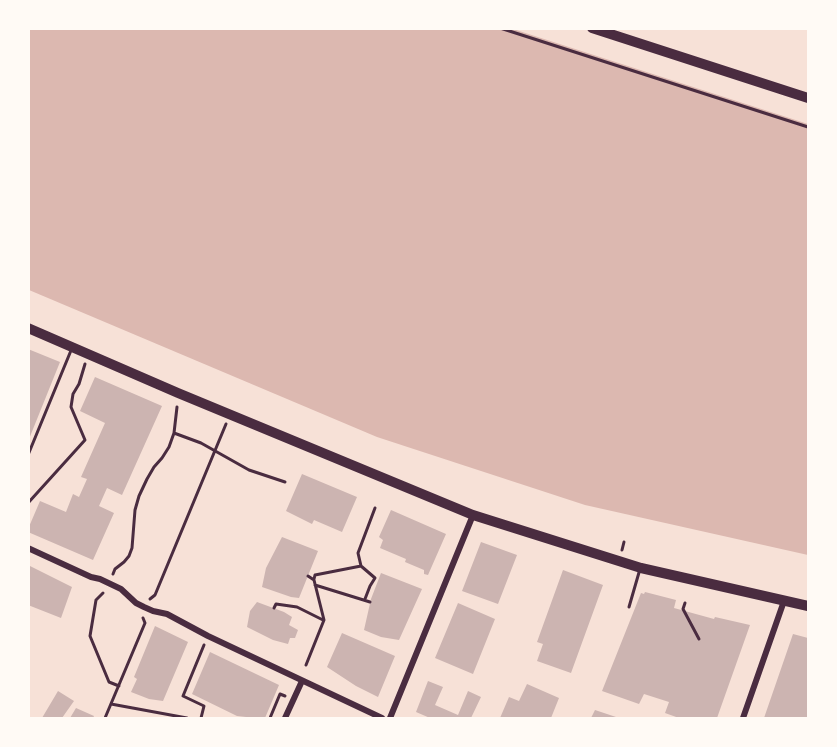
<!DOCTYPE html>
<style>
body{margin:0}
#map{position:relative;width:837px;height:747px;overflow:hidden;background:#f7e1d7;font-family:"PT Sans",sans-serif}
canvas{display:block}
.frame{position:absolute;inset:0;border:30px solid #fffaf5;pointer-events:none}
</style>
<div id="map">
<canvas width="837" height="747"></canvas>
<div class="frame"></div>
</div>
<script>
const g = document.querySelector('canvas').getContext('2d');
g.lineJoin = 'round';
function fillPath(path, color) { g.fillStyle = color; g.fill(path, 'evenodd'); }
const shape = rows => new Path2D(rows.map(r => 'M' + r).join(''));
function strokePath(path, color, width, dash) { g.strokeStyle = color; g.lineWidth = width; g.lineCap = dash ? 'butt' : 'round'; g.setLineDash(dash || []); g.stroke(path); }
fillPath(shape([
 [28,29,513,29,808,124,808,555,585,505,377,437,29,290]
]), '#dcb8b0');
fillPath(shape([
 [28,349,60,362,29,439,28,439],
 [95,377,162,406,122,495,107,488,99,506,114,513,93,560,28,532,28,529,40,501,66,512,73,494,79,497,87,479,81,477,105,423,80,411],
 [302,474,357,497,342,532,314,520,312,524,286,511],
 [391,510,446,534,428,575,424,574,424,570,405,562,406,559,380,548,383,540,379,537],
 [282,537,318,551,299,598,291,597,262,587,266,568],
 [481,542,517,555,498,604,462,591],
 [28,565,72,587,61,618,28,605],
 [563,570,603,585,571,673,537,661,543,644,537,642],
 [381,573,422,589,399,640,381,637,364,630,371,599],
 [645,592,676,600,674,608,714,619,715,617,750,625,717,718,679,718,665,713,669,702,644,694,639,704,602,691,641,593,644,594],
 [257,602,284,612,292,617,289,625,298,630,295,638,290,638,288,644,273,640,247,627,250,611],
 [458,603,495,619,473,674,435,658],
 [155,626,188,642,163,701,149,699,131,692,137,679,134,677],
 [342,633,395,656,378,697,356,686,327,667],
 [793,634,808,638,808,718,764,718],
 [210,652,279,685,265,718,255,718,237,716,192,694],
 [428,681,443,687,435,705,458,715,468,691,481,697,471,718,430,718,416,712],
 [527,684,559,698,551,718,500,718,509,697,519,701],
 [58,691,74,701,62,718,42,718],
 [76,708,94,716,93,718,70,718],
 [595,710,619,718,591,718]
]), '#ccb4b1');
strokePath(shape([
 [500,28,808,127],
 [174,433,201,443,249,470,285,482],
 [28,503,85,440,71,407,73,394,79,384,85,364],
 [622,550,624,542],
 [361,566,358,553,375,508],
 [113,574,115,569,124,562,129,556,132,548,135,510,139,496,147,479,154,467,162,458,169,447,174,433,177,407],
 [314,579,315,575,361,566,375,578,370,586,365,599],
 [315,585,370,602],
 [103,593,96,600,90,636,109,682,119,686],
 [150,599,155,595,226,424],
 [685,603,683,609,699,639],
 [274,608,276,604,297,607,323,620],
 [306,665,324,620,314,580,308,576],
 [111,704,187,718],
 [105,718,145,623,143,618],
 [201,718,204,706,183,696,204,645],
 [270,718,280,694,285,696]
]), '#4a2c40', 3);
strokePath(shape([
 [28,455,72,348],
 [629,607,640,569]
]), '#4a2c40', 3);
strokePath(shape([
 [28,548,91,577,100,579,121,589,136,603,144,607,153,611,167,614,208,636,382,718],
 [285,718,302,681],
 [390,718,473,515],
 [743,718,784,601]
]), '#4a2c40', 6);
strokePath(shape([
 [592,28,808,98],
 [28,328,178,393,473,515,641,568,808,606]
]), '#4a2c40', 10);
</script>
